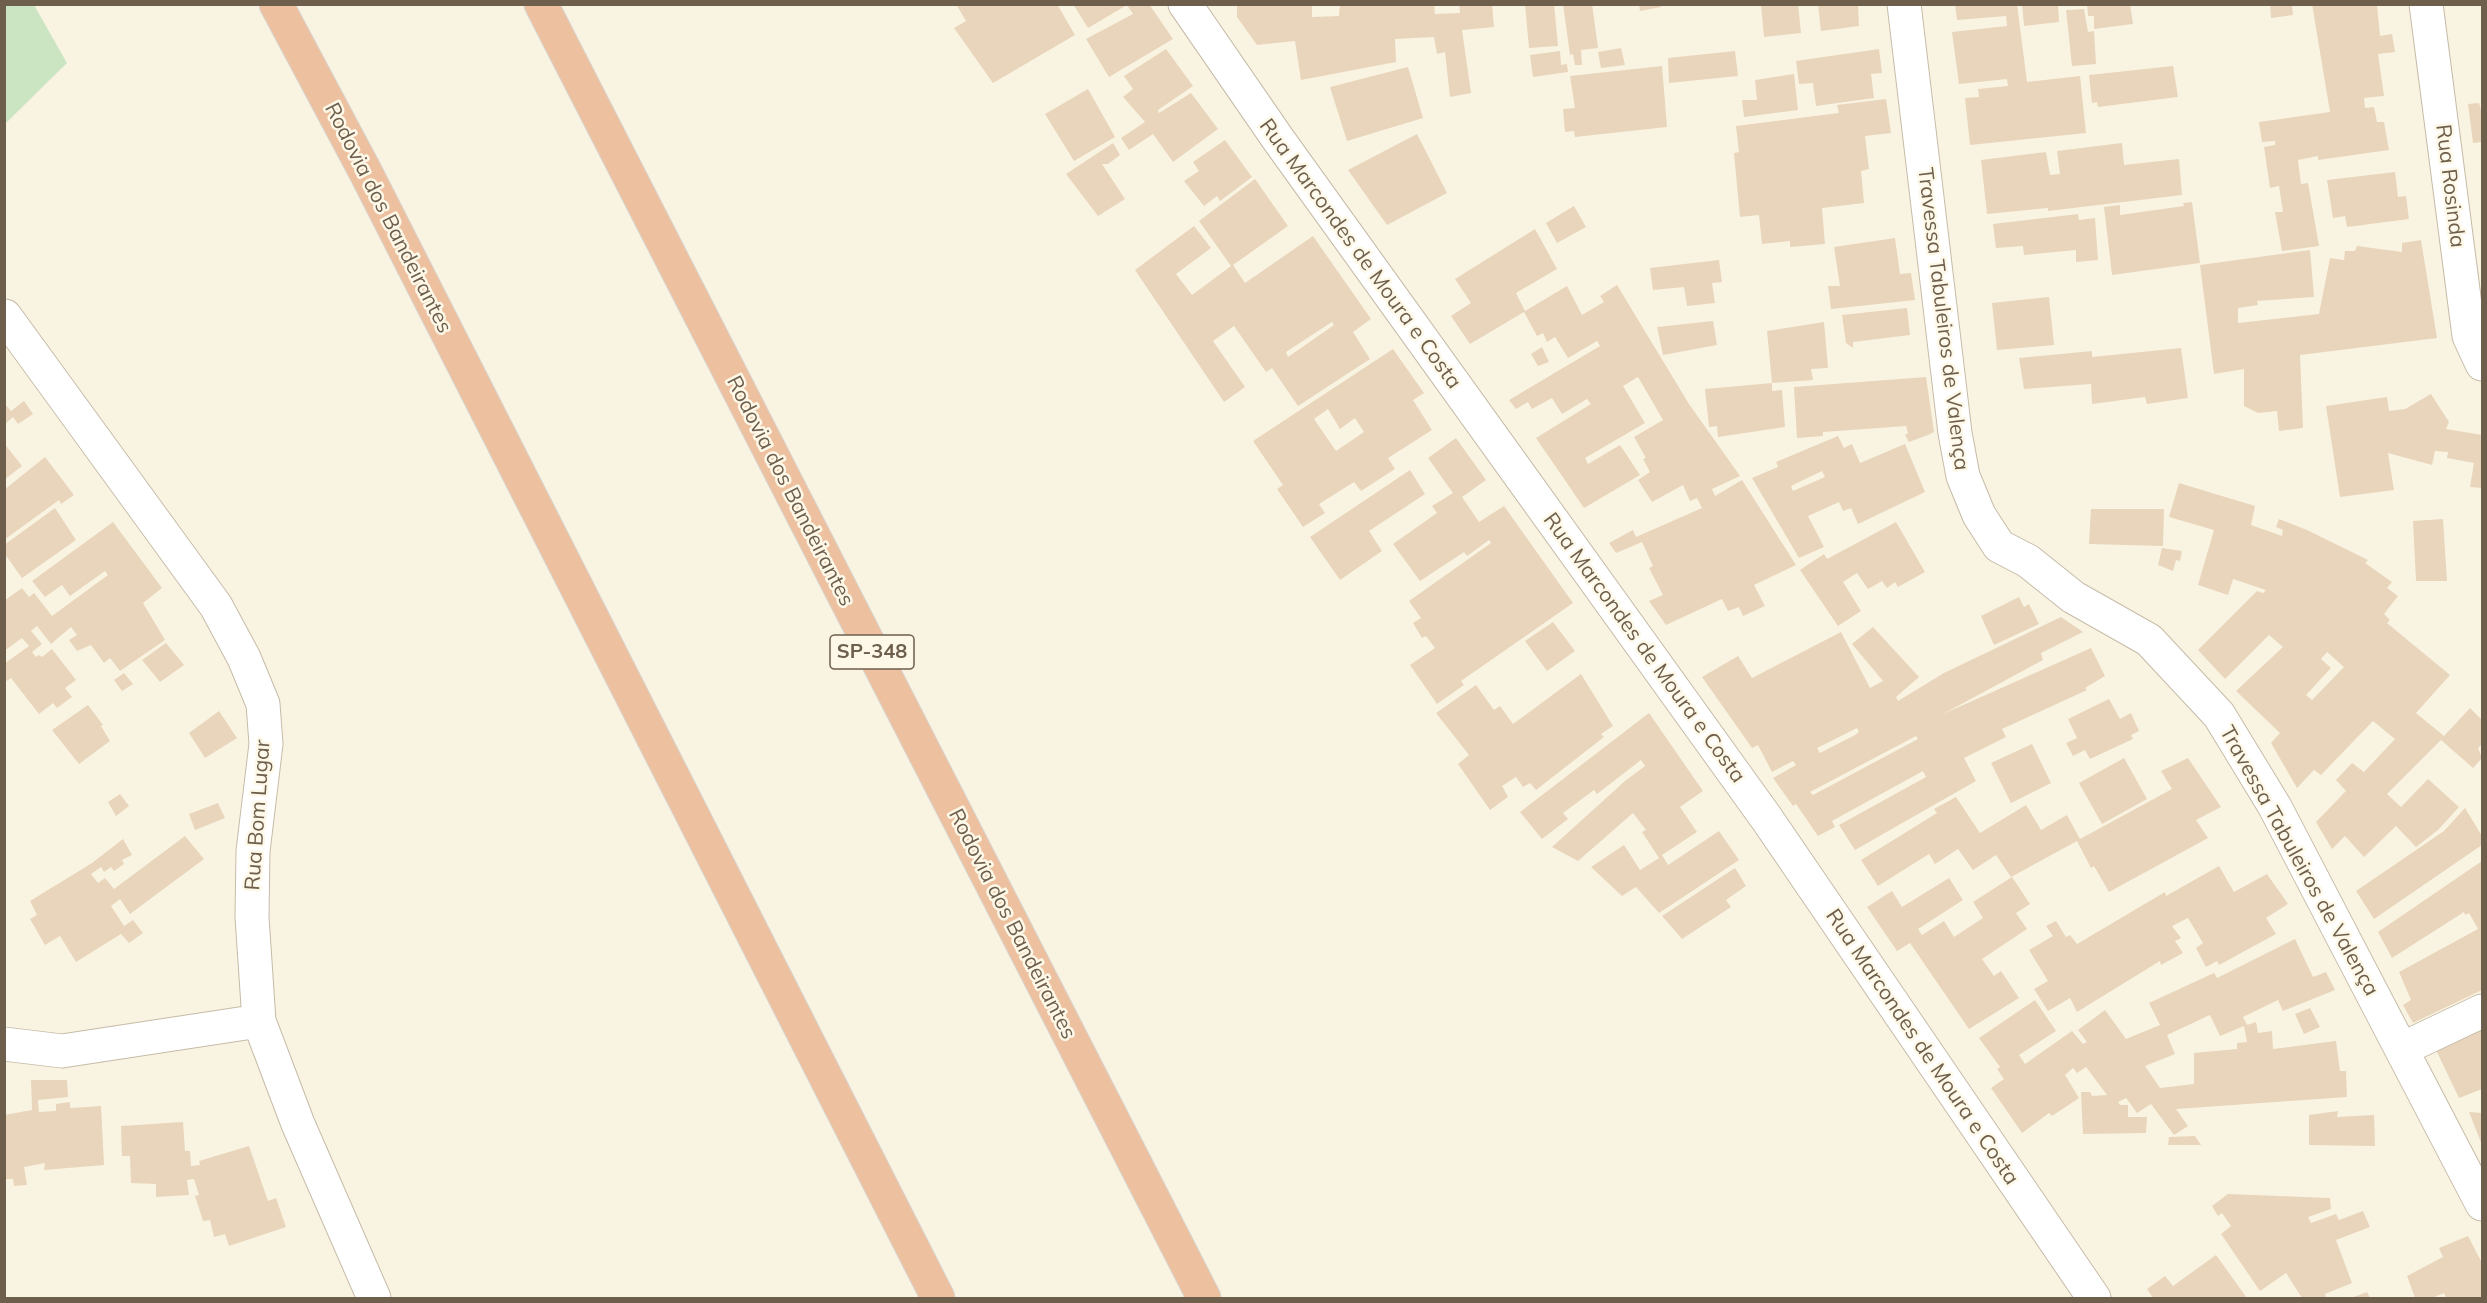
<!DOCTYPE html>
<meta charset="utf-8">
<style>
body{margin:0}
#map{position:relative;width:2487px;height:1303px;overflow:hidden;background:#f9f4e2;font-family:Mulish,sans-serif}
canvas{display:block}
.frame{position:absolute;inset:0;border:6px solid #6e5e4c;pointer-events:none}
</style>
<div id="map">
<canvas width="2487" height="1303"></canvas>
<div class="frame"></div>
</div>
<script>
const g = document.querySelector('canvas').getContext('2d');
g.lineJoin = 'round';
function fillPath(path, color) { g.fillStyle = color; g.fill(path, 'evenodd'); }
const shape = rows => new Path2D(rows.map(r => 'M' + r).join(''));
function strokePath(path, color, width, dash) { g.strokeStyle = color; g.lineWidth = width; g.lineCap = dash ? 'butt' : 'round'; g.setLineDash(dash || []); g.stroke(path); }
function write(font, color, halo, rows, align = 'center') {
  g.font = font + ' Mulish,sans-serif'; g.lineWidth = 5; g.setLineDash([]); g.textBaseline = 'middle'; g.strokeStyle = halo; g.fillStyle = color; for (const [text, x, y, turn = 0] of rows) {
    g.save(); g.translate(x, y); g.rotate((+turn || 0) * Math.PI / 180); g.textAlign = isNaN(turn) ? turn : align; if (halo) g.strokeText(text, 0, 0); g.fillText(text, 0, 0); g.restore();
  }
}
fillPath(shape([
 [5,4,34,5,67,63,5,124]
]), '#cbe5c3');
fillPath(shape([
 [956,4,1057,4,1075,35,993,83,954,28,966,21],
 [1073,4,1149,4,1173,39,1109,77,1086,39,1133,14,1127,5,1088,28],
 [1237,4,1312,4,1312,17,1339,16,1340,4,1434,4,1435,14,1460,13,1459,4,1492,4,1494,27,1462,30,1471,93,1450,97,1445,52,1437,54,1434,37,1395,39,1396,62,1301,80,1295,41,1257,45,1237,17],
 [1525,4,1554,4,1558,46,1529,48],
 [1563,4,1592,4,1598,48,1581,50,1582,65,1575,65,1573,54,1570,55],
 [1639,4,1660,4,1661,7,1640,11],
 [1761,4,1798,4,1801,33,1764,37],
 [1818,4,1858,4,1859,26,1821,31],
 [1955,4,2017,4,2027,82,2080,76,2086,133,1970,145,1965,98,1979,97,1978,89,2008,86,2007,79,1959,84,1952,32,2007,26,2006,16,1957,20],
 [2022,4,2058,4,2059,22,2024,26],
 [2087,4,2130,4,2133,24,2094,29,2094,16,2088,16],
 [2312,4,2377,4,2380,36,2392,34,2395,52,2378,54,2384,96,2364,98,2365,108,2374,107,2377,122,2384,122,2389,150,2318,160,2318,156,2298,160,2301,184,2308,183,2319,246,2282,251,2275,212,2283,212,2279,186,2270,188,2264,147,2275,145,2275,141,2262,142,2259,122,2330,112],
 [2270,5,2292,5,2293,15,2271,18],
 [2084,9,2088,32,2094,31,2096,64,2072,66,2066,10],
 [1621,48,1625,65,1601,68,1598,52],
 [1166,49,1193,86,1158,110,1159,113,1191,93,1218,129,1173,162,1153,134,1129,150,1121,138,1145,122,1123,97,1133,89,1124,76],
 [1879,49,1882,73,1871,74,1874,98,1816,106,1813,83,1799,84,1796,61],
 [1560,51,1561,65,1567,64,1568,72,1533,77,1530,55],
 [1735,51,1738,76,1669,83,1668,58],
 [1662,66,1667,127,1575,137,1574,131,1565,132,1563,109,1575,108,1570,76],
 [2173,66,2178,97,2098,107,2097,102,2092,103,2089,75],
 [1408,67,1423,118,1347,141,1330,87],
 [1794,74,1798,110,1744,117,1742,100,1757,100,1755,80],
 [1088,89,1115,137,1074,161,1045,114],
 [1886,99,1891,133,1865,136,1869,169,1861,171,1864,203,1822,208,1825,244,1790,247,1790,241,1762,244,1759,215,1740,217,1734,153,1739,152,1736,126,1839,113,1837,105],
 [2479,103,2482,113,2482,142,2473,143,2468,104],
 [1417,134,1447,193,1387,225,1348,170],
 [1225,140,1252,177,1220,201,1217,196,1204,206,1184,181,1199,171,1193,162],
 [1113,143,1120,155,1108,164,1102,164,1125,199,1098,216,1066,174],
 [2122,143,2124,165,2179,159,2182,195,2048,211,2048,208,1987,214,1981,160,2046,152,2050,175,2060,174,2057,151],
 [2395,172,2398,197,2406,196,2409,219,2347,227,2345,216,2333,218,2327,180],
 [1255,179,1288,226,1233,265,1245,283,1313,236,1371,319,1353,332,1370,359,1298,406,1272,368,1266,372,1234,326,1213,341,1245,387,1224,402,1135,270,1194,226,1211,248,1176,274,1192,295,1231,266,1199,221],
 [1332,322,1334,325,1288,357,1286,352],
 [2192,202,2200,263,2112,275,2104,207,2120,205,2120,215,2184,206,2183,203],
 [1574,206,1586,227,1557,243,1546,223],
 [2078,214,2079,220,2095,218,2098,260,2076,262,2076,250,2024,255,2023,246,1996,248,1993,224],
 [1535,229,1557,269,1516,293,1525,311,1567,286,1582,315,1604,302,1600,296,1617,285,1689,404,1740,476,1712,489,1715,496,1742,480,1796,565,1754,585,1765,606,1743,616,1739,607,1728,611,1722,599,1666,625,1649,601,1663,595,1649,568,1653,566,1642,542,1616,553,1609,543,1633,530,1636,537,1702,508,1697,498,1690,501,1683,485,1652,502,1638,480,1650,472,1643,459,1646,458,1634,437,1663,420,1638,377,1623,386,1645,423,1585,458,1588,464,1620,445,1640,475,1584,508,1536,438,1591,404,1587,399,1562,414,1552,398,1532,409,1528,402,1516,409,1509,400,1600,346,1597,341,1568,358,1555,337,1547,342,1543,333,1537,336,1524,312,1470,344,1451,316,1471,303,1455,279],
 [1895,238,1900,274,1911,273,1915,300,1831,309,1828,286,1840,286,1834,247],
 [2421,240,2437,338,2300,355,2303,428,2279,431,2277,411,2258,413,2244,406,2244,369,2214,374,2200,265,2310,250,2314,297,2257,301,2258,305,2238,308,2238,323,2319,314,2330,258,2344,260,2345,251,2355,251,2357,246,2402,252,2402,243],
 [1719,260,1722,282,1712,283,1715,303,1687,306,1684,287,1653,290,1650,268],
 [2049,297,2054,345,1997,350,1992,303],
 [1907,308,1910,335,1853,342,1853,348,1846,343,1842,315],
 [1713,321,1717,345,1663,355,1657,327],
 [1824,322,1828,368,1811,369,1813,380,1772,383,1767,331],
 [1542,347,1549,362,1538,366,1531,354],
 [2181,348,2188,398,2147,404,2145,397,2092,404,2091,384,2024,389,2019,358,2092,351,2092,357],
 [1393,349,1424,393,1413,400,1432,430,1388,458,1395,469,1361,491,1354,482,1319,504,1325,513,1303,527,1277,489,1283,485,1253,441],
 [1328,409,1340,429,1355,418,1364,432,1336,451,1314,419],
 [1926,377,1934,432,1928,435,1909,442,1905,435,1908,433,1906,426,1823,432,1823,436,1797,438,1794,387],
 [1772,383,1772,391,1782,390,1785,427,1718,437,1717,426,1709,427,1705,389],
 [2431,394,2449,422,2446,429,2482,435,2482,488,2470,487,2474,463,2447,458,2448,452,2435,451,2432,465,2388,453,2394,490,2340,497,2326,406,2387,397,2389,411,2405,409],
 [24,401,33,414,18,424,13,417,4,425,4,403,11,411],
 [1838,436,1844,448,1852,444,1860,463,1905,444,1925,492,1858,524,1851,508,1843,511,1839,502,1808,516,1824,547,1799,558,1752,478,1778,467,1776,462],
 [1822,471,1825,477,1793,491,1791,486],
 [1456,438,1486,480,1462,497,1479,522,1504,506,1573,603,1461,681,1464,685,1437,704,1410,665,1435,648,1426,636,1422,638,1413,623,1421,618,1409,601,1491,543,1489,540,1467,556,1464,552,1420,581,1393,544,1437,513,1432,506,1453,493,1428,458],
 [4,443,22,466,4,480],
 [45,457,74,495,61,504,59,500,4,540,4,490],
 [1410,470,1425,494,1369,531,1382,551,1340,580,1310,537],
 [2179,483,2255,506,2251,525,2282,536,2283,530,2276,527,2279,519,2307,530,2368,560,2365,563,2392,582,2387,588,2398,596,2384,614,2390,620,2387,623,2450,675,2416,713,2444,736,2470,708,2482,720,2482,744,2478,748,2482,758,2473,768,2441,740,2387,794,2401,807,2428,779,2459,807,2438,830,2416,847,2396,826,2364,857,2345,836,2332,849,2316,822,2346,791,2336,780,2352,763,2364,772,2395,739,2373,721,2321,775,2314,770,2297,788,2271,743,2280,733,2236,691,2283,647,2269,635,2225,679,2198,650,2257,591,2263,593,2266,590,2233,579,2228,595,2198,585,2214,530,2169,517],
 [2327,652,2344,667,2312,700,2306,695,2331,668,2321,659],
 [55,508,76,540,22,578,4,553,4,545],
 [2091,509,2164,509,2163,546,2089,544],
 [2443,519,2447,581,2416,581,2413,521],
 [113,522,162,588,143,603,165,640,120,671,110,658,104,663,91,645,77,651,69,640,77,635,71,627,51,644,37,626,31,631,42,644,32,652,36,657,39,655,42,657,52,649,76,680,65,688,72,697,57,708,53,703,39,714,11,678,7,681,4,677,4,664,29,646,22,638,4,651,4,601,22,588,29,597,34,593,52,616,108,575,105,571,70,596,62,585,45,597,32,581],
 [1896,522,1925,572,1898,587,1895,582,1887,588,1882,581,1868,589,1857,573,1843,582,1861,611,1838,626,1800,570,1824,554,1827,559],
 [2162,548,2182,551,2180,561,2176,560,2173,571,2158,565],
 [2019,597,2024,607,2029,604,2039,624,1994,645,1981,616],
 [2061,617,2083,632,2041,653,2043,660,1943,714,2091,648,2105,676,2085,688,2087,690,2002,729,2006,737,1964,758,1976,781,1855,850,1839,825,1926,777,1923,771,1832,821,1835,827,1818,836,1796,804,1793,806,1773,778,1796,765,1793,761,1772,772,1758,745,1752,748,1702,677,1738,656,1752,678,1841,632,1870,688,1883,681,1852,644,1873,627,1919,677,1896,697,1898,701,1944,673],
 [1857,728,1859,732,1855,735,1820,753,1817,748],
 [1916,736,1918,739,1813,795,1810,792],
 [1553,622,1575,651,1547,671,1525,641],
 [166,643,184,665,160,682,142,660],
 [124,673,133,684,122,691,114,680],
 [1581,674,1613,726,1601,734,1604,737,1536,790,1530,783,1523,787,1516,777,1502,786,1508,797,1490,810,1458,764,1469,755,1436,713,1476,685,1494,710,1500,706,1513,724],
 [2109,699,2120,719,2131,713,2139,731,2131,735,2133,739,2090,759,2085,750,2073,756,2066,743,2077,738,2068,719],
 [88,705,103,725,101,726,110,741,79,764,52,730],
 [219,711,237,738,205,758,189,733],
 [1649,713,1703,791,1680,807,1697,832,1662,855,1668,865,1719,831,1739,860,1659,913,1636,887,1622,896,1591,867,1624,845,1640,870,1659,858,1642,832,1646,830,1633,813,1578,861,1552,847,1625,781,1645,766,1641,760,1597,794,1594,790,1563,813,1568,819,1542,839,1520,812],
 [2032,744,2051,783,2011,803,1991,763],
 [2124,758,2147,799,2102,824,2079,783],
 [2188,758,2221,807,2196,820,2208,838,2109,892,2094,866,2091,868,2077,841,2011,877,1996,855,1973,870,1958,849,1935,864,1929,854,1878,886,1861,860,1937,813,1934,809,1956,797,1980,833,2026,805,2041,830,2067,815,2080,839,2172,789,2161,771],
 [120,794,129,806,116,816,108,802],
 [218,803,225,818,195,830,189,814],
 [2465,808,2482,836,2482,845,2374,919,2356,891,2444,831],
 [185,836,204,859,130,914,120,899,111,906,124,926,133,920,143,933,129,943,121,934,76,962,60,936,45,945,30,919,37,915,30,901,92,863,123,839,132,855,122,860,124,864,114,871,111,867,104,872,101,867,91,874,98,883,105,878,114,889],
 [2482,861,2482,990,2413,1023,2403,1005,2411,1000,2399,972,2478,929,2469,913,2465,915,2464,912,2392,958,2378,932],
 [2219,866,2234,892,2267,874,2288,904,2266,918,2276,934,2219,965,2217,961,2206,967,2196,948,2203,943,2188,918,2172,926,2181,938,2175,941,2183,953,2161,965,2160,961,2077,1012,2070,998,2048,1011,2034,989,2048,981,2029,950,2053,936,2046,926,2056,921,2066,937,2070,935,2077,944,2165,892,2166,896],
 [1735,868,1746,886,1726,900,1731,907,1682,939,1662,916],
 [2012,877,2030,904,2016,913,2027,929,1982,959,1994,976,2001,971,2019,998,1969,1029,1910,943,1897,951,1867,907,1892,891,1902,907,1949,878,1963,900,1918,929,1922,935,1944,921,1954,937,1983,918,1973,902],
 [2295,939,2313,977,2326,972,2335,990,2283,1011,2278,1000,2243,1017,2247,1025,2256,1022,2258,1033,2272,1031,2273,1049,2336,1041,2340,1071,2346,1071,2347,1097,2176,1109,2188,1126,2174,1135,2151,1104,2137,1113,2126,1098,2118,1102,2120,1105,2128,1105,2128,1117,2147,1117,2146,1133,2083,1134,2081,1092,2090,1092,2092,1096,2107,1095,2086,1067,2077,1073,2073,1068,2065,1075,2079,1098,2052,1116,2049,1113,2022,1133,1991,1088,2004,1079,1997,1069,2000,1067,1979,1038,2035,1000,2056,1031,2019,1055,2025,1064,2072,1031,2083,1044,2087,1042,2078,1030,2105,1010,2126,1039,2160,1025,2149,1003,2214,973,2217,978],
 [2210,1015,2220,1036,2244,1026,2247,1042,2237,1043,2237,1049,2194,1053,2194,1084,2160,1088,2145,1066,2175,1054,2167,1035],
 [2310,1008,2320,1027,2304,1034,2295,1014],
 [2482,1023,2482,1089,2459,1098,2434,1046],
 [31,1080,67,1080,68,1097,38,1100,39,1112,56,1111,56,1104,70,1102,70,1108,101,1106,104,1165,44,1170,45,1163,24,1167,27,1185,14,1186,13,1179,4,1179,4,1115,32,1110],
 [2338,1111,2337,1117,2374,1115,2375,1146,2309,1145,2309,1115],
 [2469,1112,2482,1113,2482,1145],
 [183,1122,185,1151,190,1151,191,1166,200,1165,199,1161,249,1146,268,1201,276,1198,286,1227,229,1246,225,1234,214,1237,210,1220,203,1221,195,1196,199,1195,194,1179,187,1180,189,1195,156,1197,156,1184,131,1183,130,1156,122,1156,121,1126],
 [2195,1136,2201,1145,2168,1145,2169,1137],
 [2228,1194,2330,1198,2331,1209,2308,1217,2311,1223,2336,1214,2339,1220,2363,1211,2370,1227,2336,1240,2352,1283,2325,1294,2326,1298,2302,1298,2286,1273,2260,1291,2221,1234,2231,1226,2222,1213,2218,1216,2212,1206],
 [2468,1236,2482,1263,2482,1298,2446,1298,2444,1293,2432,1298,2415,1298,2407,1276,2443,1257,2439,1248],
 [2216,1255,2247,1298,2153,1298,2147,1289,2165,1276,2173,1286],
 [2367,1292,2370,1298,2351,1298]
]), '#e9d5bb');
const minor = shape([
 [1185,4,1278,139,1767,819,2094,1298],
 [1904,4,1955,433,1963,476,1979,515,1999,546,2028,561,2073,597,2149,640,2219,715,2275,807,2482,1204],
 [2426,4,2469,336,2482,364],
 [5,316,216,606,244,658,263,704,266,744,253,851,252,917,259,1021,298,1124,374,1298],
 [4,1044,62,1051,259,1021],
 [2402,1049,2482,1011]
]);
const highway = shape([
 [276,4,366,173,938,1298],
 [541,4,1204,1298]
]);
strokePath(minor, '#c6bba8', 35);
strokePath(highway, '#d9d5d0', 35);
strokePath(minor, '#fff', 33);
strokePath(highway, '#edc19f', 33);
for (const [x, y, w] of [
 [872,652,84]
]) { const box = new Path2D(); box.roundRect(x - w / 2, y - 17, w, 34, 4.5); g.fillStyle = '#fdf8e8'; g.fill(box); strokePath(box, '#6e5e4c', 1.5); }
write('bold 20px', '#6e5e4c', null, [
 ["SP-348",872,652]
]);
write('21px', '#6e5e4c', '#fdf8e8', [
 ["Rua Rosinda",2450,186,83],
 ["Rodovia dos Bandeirantes",388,218,63],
 ["Rua Marcondes de Moura e Costa",1360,254,54],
 ["Travessa Tabuleiros de Valença",1943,319,83],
 ["Rodovia dos Bandeirantes",790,491,63],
 ["Rua Marcondes de Moura e Costa",1644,648,54],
 ["Rua Bom Lugar",258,815,-86],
 ["Travessa Tabuleiros de Valença",2299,861,61],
 ["Rodovia dos Bandeirantes",1012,924,63],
 ["Rua Marcondes de Moura e Costa",1922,1047,56]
]);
</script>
